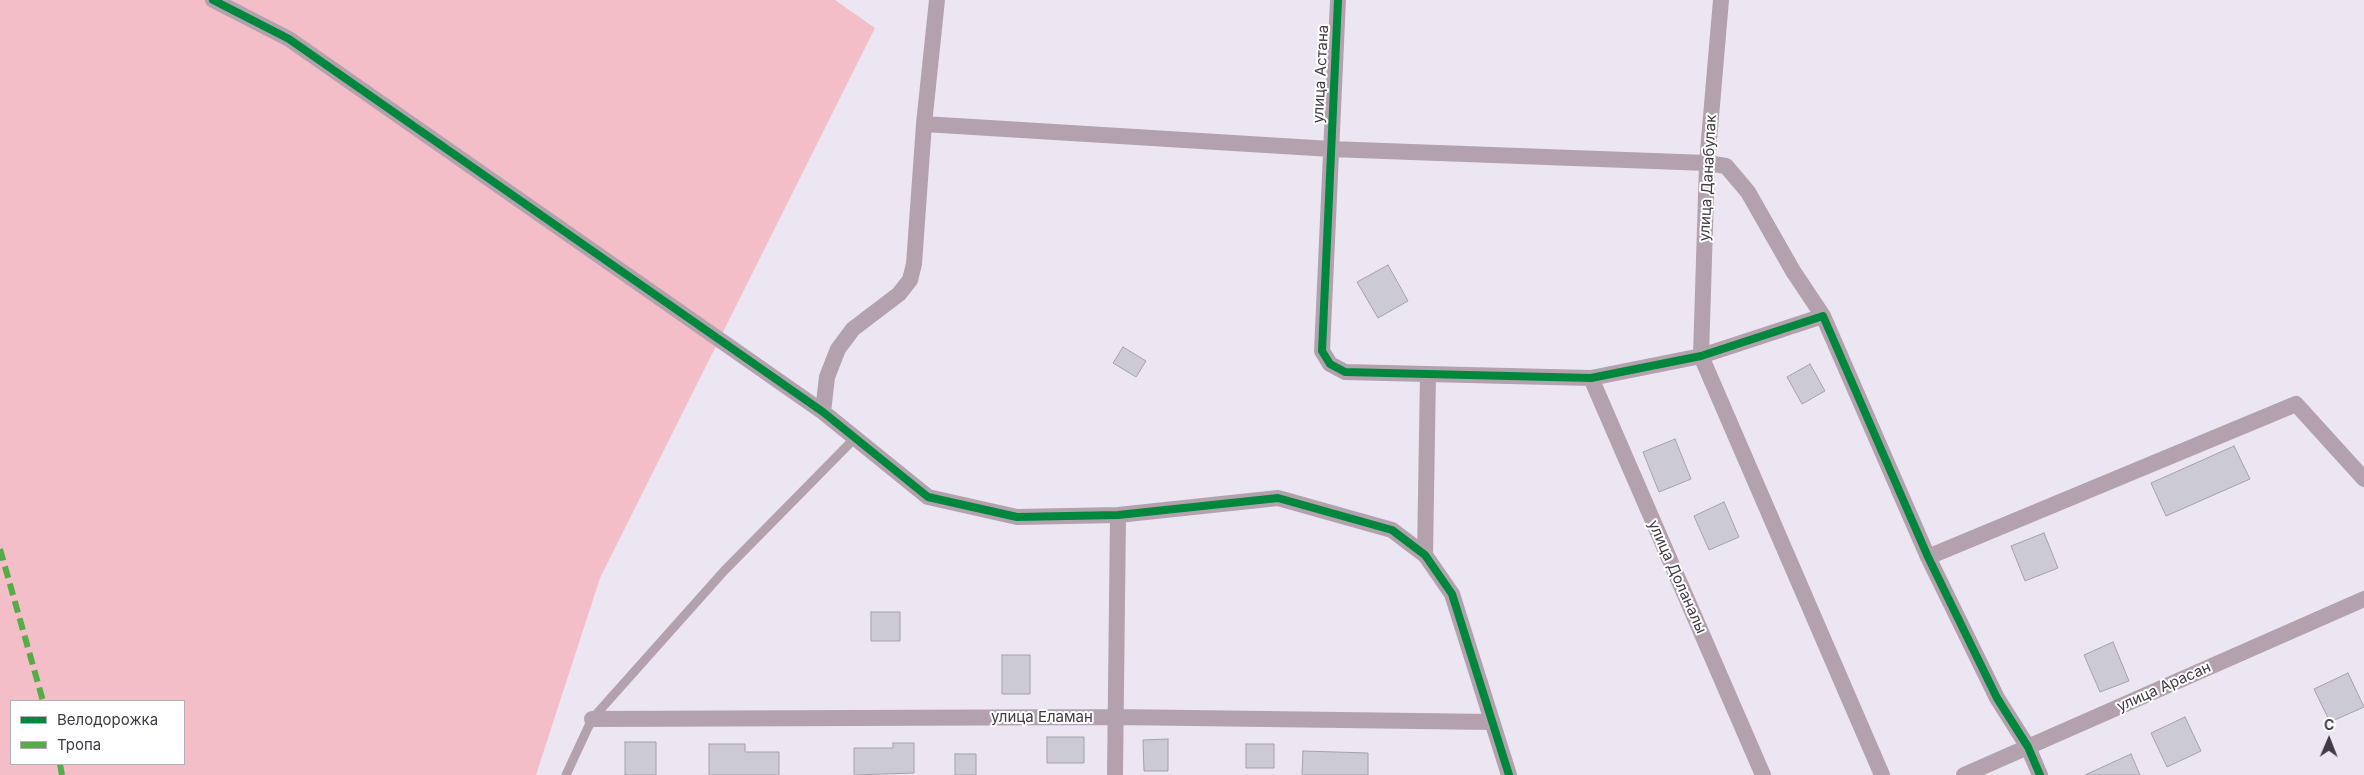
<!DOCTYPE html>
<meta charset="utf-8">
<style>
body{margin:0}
#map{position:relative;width:2364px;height:775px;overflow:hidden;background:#ece6f3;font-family:Inter,sans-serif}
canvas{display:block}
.legend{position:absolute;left:10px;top:700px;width:175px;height:65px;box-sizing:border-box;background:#fff;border:1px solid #b2b0b4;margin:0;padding:6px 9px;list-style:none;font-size:15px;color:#3f3a44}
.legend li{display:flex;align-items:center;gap:10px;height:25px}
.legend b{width:25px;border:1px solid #b2b0b4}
.north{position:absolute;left:2304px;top:715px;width:50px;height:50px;-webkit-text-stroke:4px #fff;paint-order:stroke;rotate:1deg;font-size:14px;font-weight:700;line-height:20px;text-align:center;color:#3f3a44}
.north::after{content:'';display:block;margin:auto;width:18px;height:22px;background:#3f3a44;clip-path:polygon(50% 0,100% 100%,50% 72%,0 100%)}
</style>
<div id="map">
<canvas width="2364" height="775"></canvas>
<ul class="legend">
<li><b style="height:6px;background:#00873e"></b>Велодорожка</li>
<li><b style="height:6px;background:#56ac47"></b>Тропа</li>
</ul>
<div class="north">С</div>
</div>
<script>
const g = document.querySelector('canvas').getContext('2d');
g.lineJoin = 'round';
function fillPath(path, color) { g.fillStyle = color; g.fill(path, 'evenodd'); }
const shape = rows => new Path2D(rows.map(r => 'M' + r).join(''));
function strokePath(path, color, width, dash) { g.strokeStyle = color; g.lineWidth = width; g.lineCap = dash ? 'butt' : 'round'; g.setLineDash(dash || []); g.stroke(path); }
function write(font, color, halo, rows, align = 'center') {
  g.font = font + ' Inter,sans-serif'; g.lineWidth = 4; g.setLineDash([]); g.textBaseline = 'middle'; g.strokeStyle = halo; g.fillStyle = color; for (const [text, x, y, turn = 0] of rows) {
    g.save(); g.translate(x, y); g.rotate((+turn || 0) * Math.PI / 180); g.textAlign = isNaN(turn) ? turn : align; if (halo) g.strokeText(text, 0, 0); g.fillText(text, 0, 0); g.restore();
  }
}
fillPath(shape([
 [0,0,835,0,875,28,600,578,536,775,0,775],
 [11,701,184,701,184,764,11,764]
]), '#f4bec9');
const building = shape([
 [1388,265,1408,301,1378,318,1357,282,1388,265],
 [1123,347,1146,361,1136,377,1113,363,1123,347],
 [1810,364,1825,391,1802,404,1787,377,1810,364],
 [1675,439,1691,479,1659,492,1643,452,1675,439],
 [2234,446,2250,479,2166,516,2151,483,2234,446],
 [1724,502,1739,537,1709,550,1694,516,1724,502],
 [2044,533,2058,568,2025,581,2011,546,2044,533],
 [871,612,900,612,900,641,871,641,871,612],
 [2113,642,2129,681,2100,692,2084,655,2113,642],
 [1002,655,1030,655,1030,694,1002,694,1002,655],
 [2348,673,2364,707,2330,722,2314,689,2348,673],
 [2185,717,2201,751,2167,767,2151,733,2185,717],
 [1047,737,1084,737,1084,763,1047,763,1047,737],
 [1168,739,1168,771,1144,771,1143,740,1168,739],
 [625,742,656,742,656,775,625,775,625,742],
 [893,743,914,743,914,773,854,775,854,748,893,748,893,743],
 [709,744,745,744,745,752,779,752,779,775,709,775,709,744],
 [1246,744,1274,744,1274,768,1246,768,1246,744],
 [1303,751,1368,753,1368,775,1302,775,1303,751],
 [955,754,976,754,976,775,955,775,955,754],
 [2131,754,2140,775,2085,775,2131,754]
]);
fillPath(building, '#cccad4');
strokePath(building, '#a3a2ac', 1);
strokePath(shape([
 [566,775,592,719,724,571,855,438]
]), '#b3a2ae', 9);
strokePath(shape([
 [213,0,289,39,823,412,928,497,1017,517,1118,515,1278,498,1392,530,1425,555,1452,594,1509,775],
 [1338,0,1322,351,1330,364,1345,372,1591,378,1701,356,1823,316,1928,557,1997,698,2028,747,2040,775],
 [1721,0,1707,163,1701,356,1882,775],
 [924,124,1331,149,1707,163,1726,166,1748,192,1793,271,1823,316],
 [1591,378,1763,775],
 [823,412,827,377,838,349,853,329,899,294,910,280,914,264,924,124,937,0],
 [1425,555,1428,374],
 [1928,557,2296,404,2364,479],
 [592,719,1115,717,1492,722],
 [1115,775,1118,515],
 [1964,775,2364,599]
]), '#b3a2ae', 16);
strokePath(shape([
 [0,549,43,701],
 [60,764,62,775]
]), '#56ac47', 6, [12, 6]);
strokePath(shape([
 [213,0,289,39,823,412,928,497,1017,517,1118,515,1278,498,1392,530,1425,555,1452,594,1509,775],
 [1338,0,1322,351,1330,364,1345,372,1591,378,1701,356,1823,316,1928,557,1997,698,2028,747,2040,775]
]), '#00873e', 8);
write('15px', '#3f3a44', '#fff', [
 ["улица Астана",1321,74,-87],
 ["улица Данабулак",1708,178,-87],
 ["улица Доланалы",1677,577,66],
 ["улица Арасан",2164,687,-24],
 ["улица Еламан",1042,717]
]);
</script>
